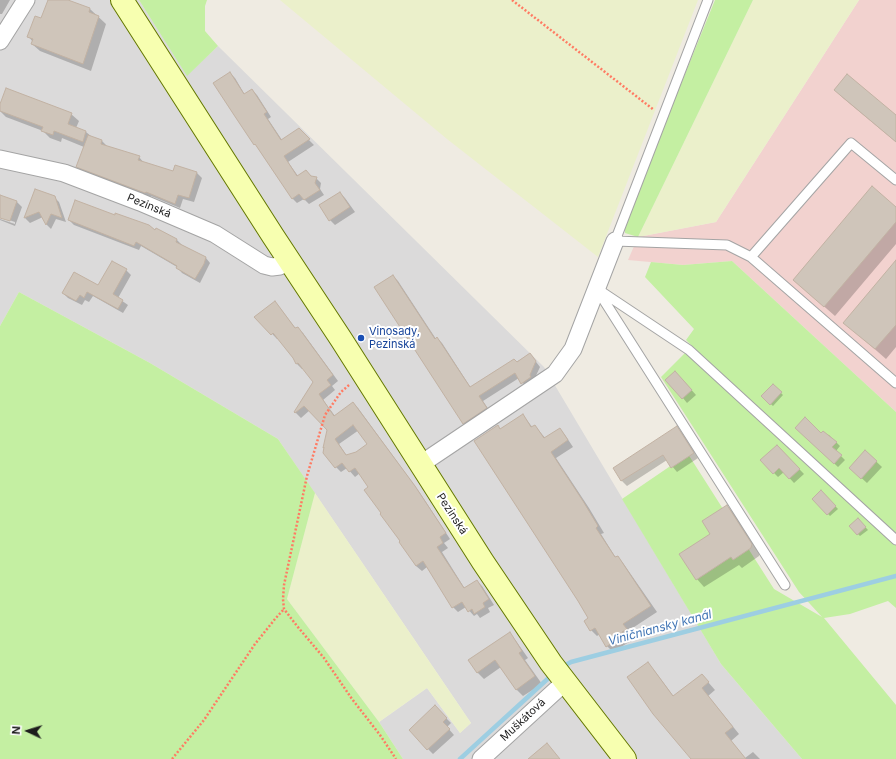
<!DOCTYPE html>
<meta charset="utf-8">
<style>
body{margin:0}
#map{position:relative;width:896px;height:759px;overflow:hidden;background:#efebe2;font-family:Inter,sans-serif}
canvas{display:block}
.north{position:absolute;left:8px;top:711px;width:40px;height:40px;-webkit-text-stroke:3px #fff;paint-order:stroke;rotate:274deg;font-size:11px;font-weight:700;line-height:16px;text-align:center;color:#1d1d1d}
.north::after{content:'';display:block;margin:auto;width:14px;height:18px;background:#1d1d1d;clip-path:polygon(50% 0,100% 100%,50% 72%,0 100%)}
</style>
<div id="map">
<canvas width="896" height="759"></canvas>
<div class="north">N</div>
</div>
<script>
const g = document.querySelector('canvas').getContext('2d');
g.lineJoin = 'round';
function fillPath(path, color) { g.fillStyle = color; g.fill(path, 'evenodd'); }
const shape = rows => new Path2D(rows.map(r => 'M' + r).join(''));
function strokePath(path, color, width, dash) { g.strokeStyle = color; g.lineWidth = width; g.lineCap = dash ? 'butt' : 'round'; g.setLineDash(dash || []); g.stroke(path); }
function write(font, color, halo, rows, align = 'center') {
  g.font = font + ' Inter,sans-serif'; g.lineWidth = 4; g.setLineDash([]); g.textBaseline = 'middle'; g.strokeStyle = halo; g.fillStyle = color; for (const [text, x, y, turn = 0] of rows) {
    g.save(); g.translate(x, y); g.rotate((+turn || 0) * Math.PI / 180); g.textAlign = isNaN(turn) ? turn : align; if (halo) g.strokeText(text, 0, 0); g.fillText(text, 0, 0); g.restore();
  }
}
fillPath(shape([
 [0,0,139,0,187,75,218,46,544,367,721,664,802,759,403,759,379,722,427,688,460,733,471,723,278,439,150,363,19,292,0,326]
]), '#dbdada');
fillPath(shape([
 [859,0,896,0,896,412,732,261,683,265,628,260,638,237,716,222]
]), '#f2d2cf');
fillPath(shape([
 [280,0,698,0,598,257,447,139],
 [753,0,859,0,716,222,638,237],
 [315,493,471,723,460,733,427,688,379,722,287,599]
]), '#ebf0cb');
fillPath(shape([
 [139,0,207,0,205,6,205,31,218,46,187,76],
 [715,0,753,0,638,237,625,233,625,222],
 [732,261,896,412,896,608,888,601,850,614,824,618,896,705,896,759,802,759,721,664,622,499,688,454,774,589,822,617,799,592,661,377,692,346,686,340,694,329,645,277,651,262,683,265],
 [19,292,150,363,278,439,315,493,287,599,379,722,403,759,0,759,0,326]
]), '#c4efa2');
fillPath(shape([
 [0,0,10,0,2,14,0,14],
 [49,0,66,0,90,9,106,24,91,71,40,51,32,44,33,42,28,36,42,20],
 [230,73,235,78,245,95,252,90,257,95,271,117,268,119,282,140,299,130,314,145,288,162,298,176,306,171,312,177,316,178,321,183,320,189,324,195,309,204,304,199,297,203,292,198,235,114],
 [835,90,896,116,896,142,843,98],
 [0,107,71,114,79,121,76,128,86,132,92,137,102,141,107,146,139,157,144,163,173,173,197,173,202,178,194,202,183,199,180,208,151,196,150,198,82,172,77,167,84,147,62,138,61,142,50,138,43,131,6,117,0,111],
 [36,191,54,197,59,202,66,222,56,219,51,229,47,225,43,217,30,223,25,218],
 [340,193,345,198,355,212,335,225,330,220],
 [0,196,17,202,22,207,15,226,0,220,0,219,15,224,15,222,0,217],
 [896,208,896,244,835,316,794,280],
 [69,220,156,231,157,230,177,240,182,245,206,258,210,263,200,283,182,273,177,267,141,246,139,250,74,225],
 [896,261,896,347,886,359,845,323],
 [126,270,131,275,118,298,128,305,123,313,93,296,89,302,85,300,82,305,68,298,63,293,98,287],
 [393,276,398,281,436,339,437,338,442,343,471,388,530,354,540,367,534,380,527,388,519,378,483,401,491,413,469,428,464,423],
 [280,308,296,329,297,328,303,333,338,381,332,386,335,390,323,400,335,416,353,403,358,408,420,493,450,539,444,543,448,548,442,552,465,589,477,581,482,586,494,605,488,608,490,612,480,618,477,614,474,616,466,607,458,612,453,607,427,567,422,571,416,566,382,513,369,487,360,473,355,477,347,468,341,472,336,467,324,447,328,430,310,410,301,418,295,412,314,381,304,368,302,369,297,364,294,357,278,338,277,339,256,317],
 [359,430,368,444,356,453,347,456,339,444],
 [680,377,696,395,687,403,683,398],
 [773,385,783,395,773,406,762,396],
 [523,415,533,428,535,426,546,439,560,429,565,435,573,447,556,458,589,508,604,533,601,534,616,558,618,557,623,563,657,612,628,631,632,636,627,638,629,642,613,652,607,646,600,634,597,636,591,630,589,618,497,426,501,430],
 [677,428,682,433,698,458,677,472,667,460,627,486,622,481,615,468],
 [797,428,829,435,840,446,836,451,845,460,838,467],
 [777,446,804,474,794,483,784,472,778,477,774,473],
 [865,451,882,467,867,483,856,473],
 [821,491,838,509,830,516,813,499],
 [727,506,735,514,759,553,759,556,742,568,739,565,704,587,697,579,712,534],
 [858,519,868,530,860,536,850,526],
 [510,634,516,641,528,658,525,660,542,684,523,696,516,689,501,667,484,679,477,672],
 [647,663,654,670,674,697,708,682,715,690,708,696,739,734,731,741,745,758,753,752,760,759,692,759],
 [435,707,451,723,447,727,454,735,433,754,428,749]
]), '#0003');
strokePath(shape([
 [562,667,571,662,896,576],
 [460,759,553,674]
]), '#9dcee2', 4.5);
const building = shape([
 [48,0,68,0,90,8,89,12,99,16,83,64,31,44,33,39,27,37,35,16,41,18,48,0],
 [230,72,244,94,252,89,267,112,264,114,281,140,299,128,310,139,284,156,297,176,306,170,311,176,317,177,315,183,320,190,304,200,299,194,292,199,255,144,254,145,234,115,213,83,230,72],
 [847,74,896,115,896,142,834,90,847,74],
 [6,88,72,113,68,124,86,131,83,142,54,131,53,135,41,131,43,127,0,111,0,104,6,88],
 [88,135,102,140,101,144,140,156,138,160,173,171,175,165,197,172,189,198,178,195,175,204,146,192,145,193,76,167,88,135],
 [872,186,896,207,896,222,824,307,793,280,872,186],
 [35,189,55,196,62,218,51,214,46,225,39,212,24,218,35,189],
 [340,192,350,207,329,221,319,205,340,192],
 [0,195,17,201,10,221,0,218,0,195],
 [75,200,115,215,115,213,149,225,155,230,156,228,177,239,176,242,206,257,204,264,195,279,176,268,177,266,136,242,134,246,68,220,75,200],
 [896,260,896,325,875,349,843,323,896,260],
 [112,261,127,269,113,294,123,300,118,309,87,292,84,298,80,295,76,301,62,293,74,272,98,285,112,261],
 [393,275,435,339,437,337,470,387,514,359,517,362,530,353,536,361,530,375,531,377,521,384,515,373,479,396,487,408,463,424,374,287,393,275],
 [275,301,295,328,298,327,333,375,327,380,331,385,319,394,334,416,353,402,415,486,446,533,440,537,443,543,437,547,464,588,477,580,489,599,483,603,485,607,474,614,472,609,468,612,462,602,452,608,423,561,416,566,399,542,400,541,380,514,381,513,364,490,368,487,355,468,349,472,342,463,335,468,323,453,324,447,323,448,327,430,304,406,295,413,294,412,313,382,298,363,296,364,293,358,273,333,271,335,254,317,275,301],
 [353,425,367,444,356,452,346,455,335,439,353,425],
 [675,371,692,390,682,399,665,380,675,371],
 [773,384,782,392,770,405,761,396,773,384],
 [523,414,531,427,535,425,544,438,560,428,568,440,551,452,583,501,598,526,596,528,615,557,618,556,651,606,623,624,627,629,622,632,624,635,606,647,595,628,590,631,584,621,588,618,578,601,474,441,498,425,500,429,523,414],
 [805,417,821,433,823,431,837,442,832,447,842,455,834,464,795,428,805,417],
 [677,426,694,453,671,468,663,455,621,481,613,468,677,426],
 [777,445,800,469,789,479,779,468,773,474,760,460,777,445],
 [865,450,877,461,861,479,849,468,865,450],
 [821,490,836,506,827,515,812,499,821,490],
 [727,505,752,544,751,548,733,560,731,557,696,580,679,554,710,534,702,521,727,505],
 [858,518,866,527,857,535,849,526,858,518],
 [510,632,522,651,519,653,535,676,516,690,495,660,477,673,468,660,510,632],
 [648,662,673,696,702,674,709,682,702,688,733,727,725,733,746,759,691,759,653,714,627,677,648,662],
 [435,705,447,718,443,722,450,729,427,750,409,730,435,705],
 [547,743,560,759,528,759,547,743]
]);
fillPath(building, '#cfc5ba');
strokePath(building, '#c2b2a3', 1);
const service = shape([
 [708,0,615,241,727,245,751,257,896,383],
 [751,257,851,143,896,180],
 [596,288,689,350,896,540],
 [598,291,785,585]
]);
const minor = shape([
 [0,41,26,0],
 [0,159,64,173,140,202,215,234,264,265,272,267,280,266,290,261],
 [421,464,555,374,573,349,615,241],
 [481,759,565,682]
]);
const secondary = shape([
 [122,0,273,236,341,339,483,562,551,663,625,759]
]);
strokePath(service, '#a4a4a4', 11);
strokePath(minor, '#a4a4a4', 19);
strokePath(secondary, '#647800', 24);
strokePath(shape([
 [512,0,654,110],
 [349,385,341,392,325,415,307,476,284,585,283,599,284,609,297,626,324,658,352,699,380,735,396,759],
 [172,759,204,720,255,644,275,619,284,609]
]), '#ff7b63', 2.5, [2, 2]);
strokePath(service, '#fff', 9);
strokePath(minor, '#fff', 17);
strokePath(secondary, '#f7ffb0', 22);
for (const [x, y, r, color] of [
 [361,338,4,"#1a4fb4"]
]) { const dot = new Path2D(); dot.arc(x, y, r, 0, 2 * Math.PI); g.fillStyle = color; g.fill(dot); strokePath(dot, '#fff', 1.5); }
write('11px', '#1d1d1d', '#fff', [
 ["Pezinská",149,206,22],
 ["Pezinská",452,514,57],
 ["Muškátová",523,720,-43]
]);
write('11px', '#164399', '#fff', [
 ["Vinosady,",369,332],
 ["Pezinská",369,345]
], 'left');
write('italic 12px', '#4175b5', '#fff', [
 ["Viničniansky kanál",660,628,-15]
]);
</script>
